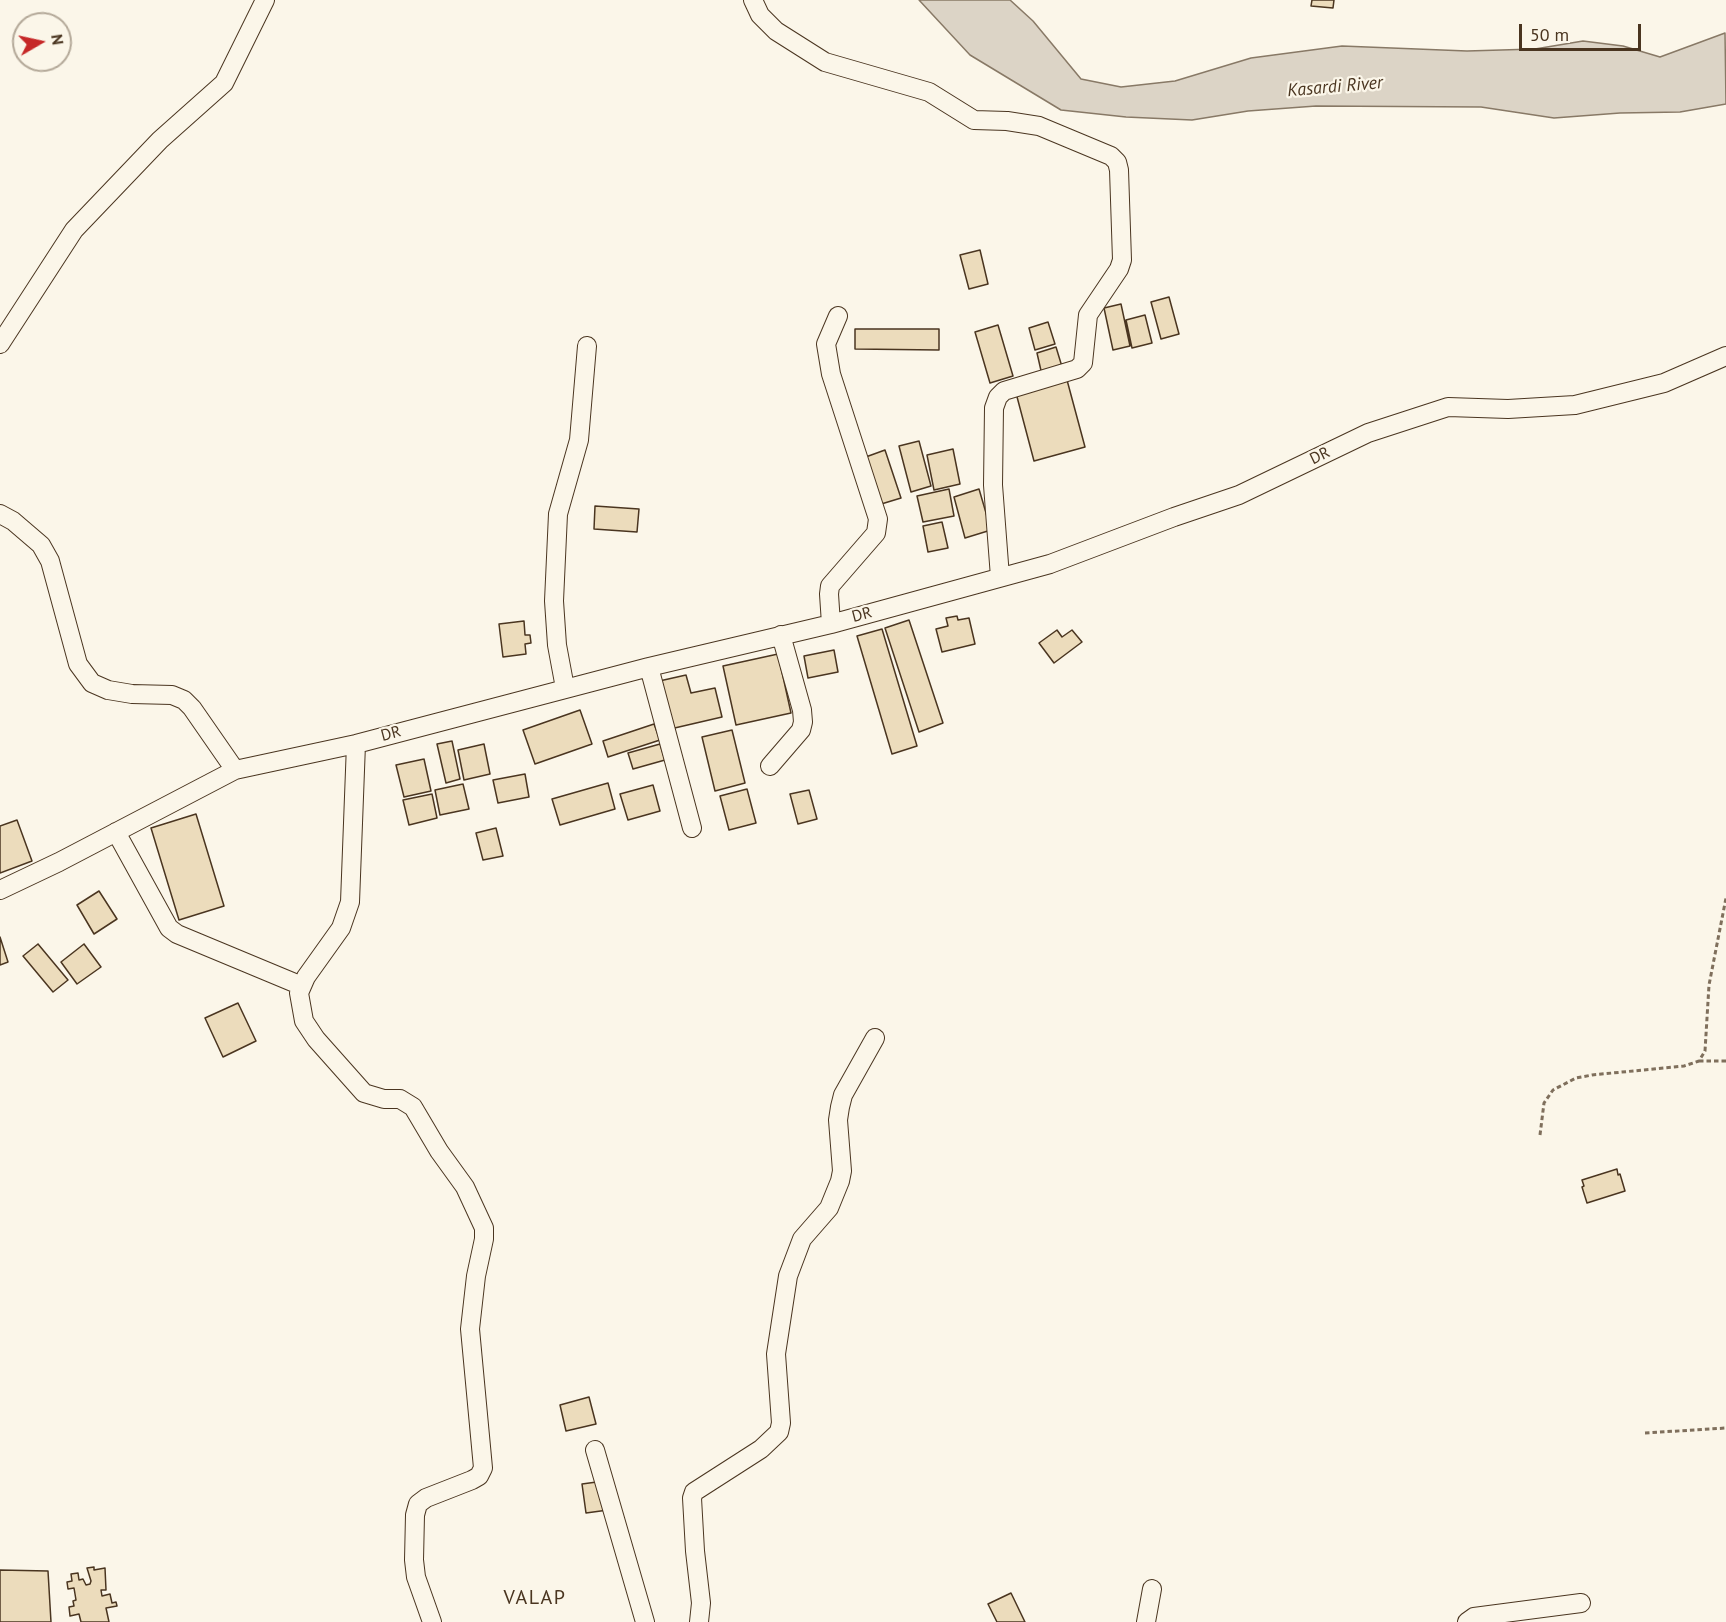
<!DOCTYPE html>
<style>
body{margin:0}
#map{position:relative;width:1726px;height:1622px;overflow:hidden;background:#fbf6e9;font-family:"PT Sans",sans-serif}
canvas{display:block}
.north{position:absolute;left:12px;top:12px;width:60px;height:60px;box-sizing:border-box;background:#fbf6e9;border:2px solid #b4a999;border-radius:50%;rotate:81deg;font-size:16px;font-weight:700;line-height:24px;text-align:center;color:#4a3520}
.north::after{content:'';display:block;margin:auto;width:21px;height:27px;background:#c62828;clip-path:polygon(50% 0,100% 100%,50% 72%,0 100%)}
.scale{position:absolute;left:1519px;top:24px;width:122px;height:27px;box-sizing:border-box;border:3px solid #4a3520;border-top:0;padding-left:8px;font-size:18px;line-height:21px;white-space:nowrap;color:#4a3520;-webkit-text-stroke:4px #fbf6e9;paint-order:stroke}
</style>
<div id="map">
<canvas width="1726" height="1622"></canvas>
<div class="north">N</div>
<div class="scale">50 m</div>
</div>
<script>
const g = document.querySelector('canvas').getContext('2d');
g.lineJoin = 'round';
function fillPath(path, color) { g.fillStyle = color; g.fill(path, 'evenodd'); }
const shape = rows => new Path2D(rows.map(r => 'M' + r).join(''));
function strokePath(path, color, width, dash) { g.strokeStyle = color; g.lineWidth = width; g.lineCap = dash ? 'butt' : 'round'; g.setLineDash(dash || []); g.stroke(path); }
function write(font, color, halo, rows, align = 'center') {
  g.font = font + ' "PT Sans",sans-serif'; g.lineWidth = 4.5; g.setLineDash([]); g.textBaseline = 'middle'; g.strokeStyle = halo; g.fillStyle = color; for (const [text, x, y, turn = 0] of rows) {
    g.save(); g.translate(x, y); g.rotate((+turn || 0) * Math.PI / 180); g.textAlign = isNaN(turn) ? turn : align; if (halo) g.strokeText(text, 0, 0); g.fillText(text, 0, 0); g.restore();
  }
}
const water = shape([
 [919,0,1010,0,1033,21,1081,79,1121,87,1175,81,1251,58,1342,46,1467,51,1535,49,1583,41,1623,46,1660,57,1725,33,1726,104,1680,112,1620,113,1554,118,1481,107,1316,106,1248,111,1192,120,1126,117,1061,110,970,55,919,0]
]);
fillPath(water, '#dcd4c6');
strokePath(water, '#887966', 1.5);
const building = shape([
 [1312,0,1334,0,1333,8,1311,6,1312,0],
 [980,250,988,284,969,289,960,255,980,250],
 [1169,297,1179,334,1161,339,1151,302,1169,297],
 [1121,304,1130,346,1113,350,1104,308,1121,304],
 [1145,315,1152,343,1132,348,1126,320,1145,315],
 [1048,322,1055,344,1035,350,1029,328,1048,322],
 [998,325,1013,376,990,383,975,332,998,325],
 [855,329,939,329,939,350,855,349,855,329],
 [1056,347,1063,370,1042,375,1037,353,1056,347],
 [1067,380,1085,447,1034,461,1016,393,1067,380],
 [919,441,931,486,911,492,899,446,919,441],
 [953,449,960,484,934,490,927,455,953,449],
 [885,450,901,498,878,505,863,458,885,450],
 [949,489,954,516,923,522,917,496,949,489],
 [979,489,991,530,965,538,954,497,979,489],
 [595,506,639,509,637,532,594,529,595,506],
 [942,522,948,548,928,552,923,526,942,522],
 [957,616,958,620,969,618,975,644,942,652,936,629,948,626,946,618,957,616],
 [909,620,943,723,919,732,885,628,909,620],
 [524,621,525,635,530,635,531,643,525,644,526,654,503,657,499,624,524,621],
 [882,629,917,746,892,754,857,636,882,629],
 [1057,630,1062,637,1072,630,1082,642,1054,663,1039,643,1057,630],
 [834,650,838,672,808,678,804,656,834,650],
 [778,654,791,713,736,725,723,666,778,654],
 [686,675,691,693,715,688,722,717,666,730,655,682,686,675],
 [580,710,592,744,535,764,523,730,580,710],
 [654,724,660,740,608,757,603,741,654,724],
 [732,730,745,783,715,791,702,737,732,730],
 [452,741,460,779,446,783,437,744,452,741],
 [484,744,490,774,464,780,458,750,484,744],
 [660,744,665,760,633,769,628,753,660,744],
 [424,759,431,791,404,797,396,765,424,759],
 [525,774,529,797,498,803,493,780,525,774],
 [608,783,615,809,560,825,552,799,608,783],
 [463,784,469,809,440,815,435,790,463,784],
 [653,785,660,811,628,820,620,794,653,785],
 [747,789,756,823,729,830,720,796,747,789],
 [809,790,817,819,798,824,790,794,809,790],
 [432,794,437,818,409,825,403,800,432,794],
 [196,814,224,906,179,920,151,828,196,814],
 [17,820,32,861,0,873,0,826,17,820],
 [496,828,503,856,483,860,476,833,496,828],
 [99,891,117,919,94,934,77,905,99,891],
 [0,937,8,962,0,965,0,937],
 [38,944,68,980,53,992,23,956,38,944],
 [84,944,101,967,77,984,61,962,84,944],
 [238,1003,256,1041,223,1057,205,1018,238,1003],
 [1617,1169,1618,1175,1620,1174,1625,1191,1587,1203,1582,1187,1584,1186,1582,1180,1617,1169],
 [589,1397,596,1424,566,1431,560,1405,589,1397],
 [604,1481,608,1510,586,1513,582,1484,604,1481],
 [94,1567,94,1570,105,1568,106,1590,101,1590,102,1596,110,1594,112,1603,116,1602,117,1606,106,1608,109,1622,81,1622,79,1614,70,1616,69,1607,74,1606,73,1601,76,1600,74,1588,68,1589,67,1582,72,1581,71,1574,78,1573,79,1580,83,1579,86,1585,90,1584,91,1581,87,1568,94,1567],
 [0,1570,48,1571,51,1622,0,1622,0,1570],
 [1011,1593,1025,1622,997,1622,988,1604,1011,1593]
]);
fillPath(building, '#ecdcbc');
strokePath(building, '#4a3520', 1.5);
const minor = shape([
 [753,0,760,15,776,31,825,62,929,92,974,120,1007,121,1039,126,1111,156,1117,162,1119,170,1122,260,1119,269,1088,315,1083,363,1077,369,1004,391,998,397,994,408,993,485,1000,577],
 [0,344,74,230,160,140,224,83,265,0],
 [0,514,13,521,41,545,50,561,78,664,92,683,108,690,132,694,172,695,184,700,192,708,235,770],
 [831,624,829,594,830,586,876,533,878,519,831,374,826,344,838,316],
 [649,667,692,828],
 [565,688,557,645,554,601,558,514,579,440,587,346],
 [356,744,350,902,341,928,306,977,299,993,304,1021,316,1039,364,1093,384,1099,400,1099,413,1107,439,1151,465,1187,484,1228,484,1239,476,1276,470,1329,483,1468,479,1476,472,1480,426,1498,418,1504,415,1515,414,1560,416,1577,432,1622],
 [770,766,801,730,803,722,802,710,781,635],
 [116,832,169,928,177,934,302,986],
 [0,890,59,862,235,770,356,744,649,667,831,624,1050,564,1174,517,1239,495,1368,433,1448,407,1508,409,1575,405,1664,383,1726,356],
 [595,1450,645,1622],
 [699,1622,701,1603,695,1551,692,1498,694,1492,761,1449,779,1432,781,1423,776,1354,788,1276,802,1239,829,1208,840,1181,842,1171,838,1120,840,1107,843,1095,875,1038],
 [1146,1622,1152,1589],
 [1467,1622,1474,1617,1581,1603]
]);
strokePath(minor, '#4a3520', 20);
strokePath(shape([
 [1699,1061,1726,1061],
 [1540,1135,1544,1103,1553,1090,1576,1078,1592,1075,1684,1066,1699,1061,1705,1051,1709,985,1726,898],
 [1645,1433,1726,1428]
]), '#7f6f5c', 3, [4.5, 3]);
strokePath(minor, '#fbf6e9', 18);
write('16px', '#4a3520', '#fbf6e9', [
 ["DR",1320,456,-26],
 ["DR",862,615,-15],
 ["DR",391,734,-15]
]);
write('italic 18px', '#4a3520', '#fbf6e9', [
 ["Kasardi River",1335,87,-5]
]);
g.letterSpacing = '1.5px';
write('20px', '#4a3520', '#fbf6e9', [
 ["VALAP",535,1598]
]);
g.letterSpacing = '0px';
</script>
